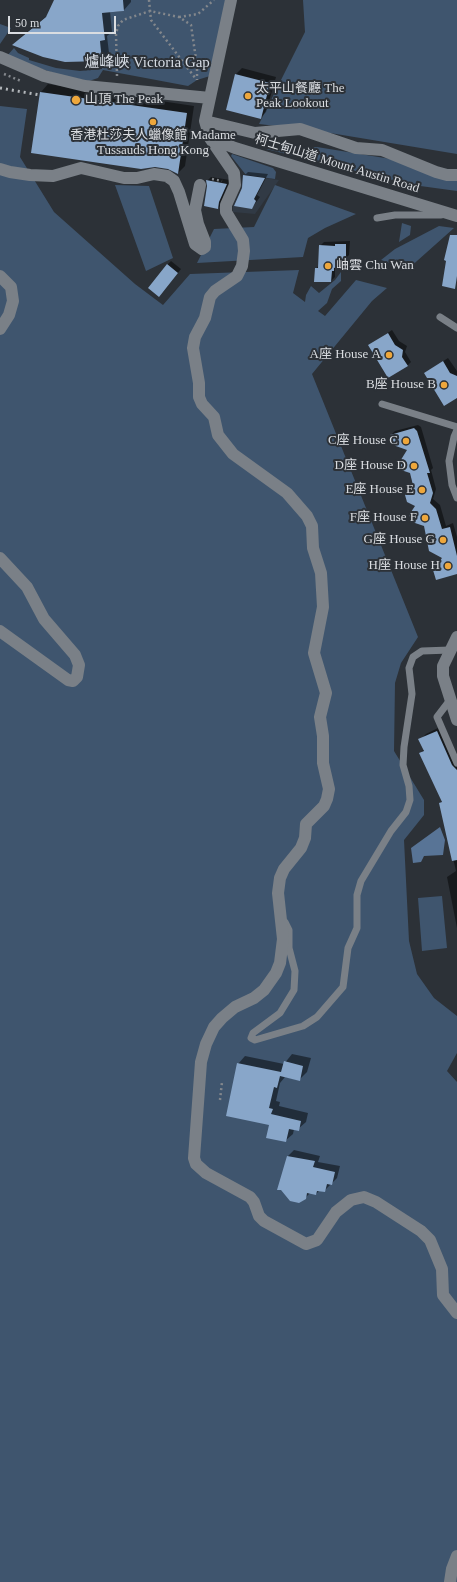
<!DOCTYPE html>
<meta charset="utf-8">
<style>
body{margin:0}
#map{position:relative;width:457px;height:1582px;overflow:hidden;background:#2c3137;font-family:"Times New Roman",serif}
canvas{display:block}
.scale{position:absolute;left:8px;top:16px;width:108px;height:18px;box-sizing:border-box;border:2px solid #dadde1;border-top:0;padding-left:5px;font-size:12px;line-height:14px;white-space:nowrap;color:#dadde1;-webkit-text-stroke:3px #2c3137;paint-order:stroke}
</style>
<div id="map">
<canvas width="457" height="1582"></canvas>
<div class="scale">50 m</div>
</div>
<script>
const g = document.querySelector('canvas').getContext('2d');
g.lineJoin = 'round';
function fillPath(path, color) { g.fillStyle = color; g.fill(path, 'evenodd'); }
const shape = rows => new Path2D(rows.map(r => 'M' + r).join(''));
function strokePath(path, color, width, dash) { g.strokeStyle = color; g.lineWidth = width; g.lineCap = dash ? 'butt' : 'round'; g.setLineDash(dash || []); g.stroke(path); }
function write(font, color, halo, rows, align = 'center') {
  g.font = font + ' "Times New Roman","Noto Sans TC",serif'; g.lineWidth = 4; g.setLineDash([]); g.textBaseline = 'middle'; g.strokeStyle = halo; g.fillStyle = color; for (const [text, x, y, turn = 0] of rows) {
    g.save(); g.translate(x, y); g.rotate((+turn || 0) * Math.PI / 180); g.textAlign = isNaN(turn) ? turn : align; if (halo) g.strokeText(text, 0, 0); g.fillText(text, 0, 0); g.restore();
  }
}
fillPath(shape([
 [243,175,279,180,255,214,233,212,233,206,241,190]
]), '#313a45');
fillPath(shape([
 [123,0,226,0,210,76,197,80,188,86,103,70,98,78,89,81,60,75,6,57,14,48,18,53,29,58,29,60,56,68,80,71,102,69,100,41,105,40,102,13,124,11],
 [303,0,457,0,457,154,318,131,259,124,305,32],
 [0,24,11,28,0,44],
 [0,106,27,109,20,157,54,212,135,284,163,305,190,274,299,270,293,293,305,302,306,295,311,286,319,293,335,280,341,272,341,281,332,289,327,303,318,311,325,316,356,280,387,288,372,301,312,374,418,637,401,663,395,683,394,751,424,800,424,815,404,840,409,941,417,974,434,998,457,1016,457,1053,447,1071,457,1082,457,1582,0,1582],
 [317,147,397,160,447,170,457,170,457,191,413,185,266,149],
 [232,154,273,168,276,172,275,179,246,175,231,156],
 [115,185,149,186,173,258,146,271],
 [275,185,356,214,325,228,308,238,303,257,197,263,214,229,254,227],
 [402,223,411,226,410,235,399,242],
 [439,226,454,228,408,269,381,260,395,249],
 [442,896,447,948,422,951,418,898]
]), '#3f556e');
fillPath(shape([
 [440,827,445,840,443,855,424,856,421,862,413,863,411,848]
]), '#587496');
fillPath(shape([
 [55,0,131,0,131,2,124,10,110,11,112,32,107,36,109,53,102,60,65,61,21,37,48,15],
 [242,68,276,77,266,112,260,118,227,109,236,74],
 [48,84,194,106,185,166,178,173,169,168,155,166,32,152,41,92],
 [248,172,268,174,257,195,260,197,252,208,243,188,244,176],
 [211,177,230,180,223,197,222,204,218,208,207,181],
 [350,241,349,255,335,268,335,277,331,281,316,269,319,265,320,246,324,242],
 [171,261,181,269,163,292,167,265],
 [392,330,399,341,407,346,405,352,411,362,407,366,370,345],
 [448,358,457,371,457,397,425,373],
 [418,425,421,427,433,468,431,470,436,489,433,499,440,505,446,526,453,523,457,537,457,573,443,557,424,526,417,505,409,449,391,435,395,431],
 [444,725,457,756,457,928,447,877,456,871,440,803,442,801,420,754,424,749,420,740,426,734],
 [292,1054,311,1058,307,1072,299,1080,285,1077,280,1083,276,1101,280,1102,279,1106,308,1113,306,1122,298,1129,294,1129,293,1134,285,1141,270,1124,238,1064,245,1056,284,1064],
 [294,1150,320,1156,318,1162,340,1166,337,1178,324,1191,320,1190,316,1194,310,1193,305,1198,288,1156]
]), '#0007');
fillPath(shape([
 [54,0,123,0,124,11,102,13,105,40,100,41,102,61,65,62,43,57,12,45,46,17],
 [235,74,270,83,261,119,226,110],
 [40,92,187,113,178,174,168,169,155,167,141,169,31,153],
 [243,175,265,178,254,199,256,201,252,209,234,206,242,188],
 [206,180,227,184,219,202,218,209,204,206,207,186],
 [450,235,457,235,457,276,455,289,442,286,446,261,444,260],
 [335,244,346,244,346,259,341,259,341,264,337,264,337,267,334,268,334,271,332,271,331,282,314,282,315,268,318,268,319,245,335,246],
 [167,264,178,273,159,297,148,288],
 [388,333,395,345,403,350,402,357,408,366,388,378,368,345],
 [443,361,450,373,457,376,457,398,444,406,424,373],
 [414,428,417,431,430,473,427,473,433,493,430,503,436,509,442,529,450,527,457,556,457,574,436,580,433,570,442,558,429,551,424,526,412,522,409,515,415,506,407,502,405,495,413,485,410,473,401,470,399,463,407,450,393,445,390,435],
 [437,731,452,765,457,770,457,860,452,861,439,803,442,802,419,753,424,751,418,739],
 [284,1061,303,1066,300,1081,280,1076,277,1088,274,1087,269,1108,273,1109,271,1114,301,1121,299,1131,289,1129,286,1142,266,1138,269,1125,226,1116,237,1063,281,1072],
 [287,1156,315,1161,313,1167,335,1172,332,1185,327,1184,325,1192,317,1191,316,1195,307,1193,306,1199,299,1203,290,1201,281,1190,277,1190]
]), '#88a6c9');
strokePath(shape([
 [149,0,151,20,196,79],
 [179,17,198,14,214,0],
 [4,74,21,81],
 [117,76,116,34,118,26,123,20,150,11,179,17,191,25,197,66,197,80],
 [212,179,222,181],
 [220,1100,222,1082]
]), '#83878c', 2.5, [2, 3]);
strokePath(shape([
 [377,218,395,215,441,215],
 [440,317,457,328],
 [382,404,457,427],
 [457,430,454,437,449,461,452,485,457,498],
 [450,700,437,717,457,763],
 [282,923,285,922,289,930,289,948,295,971,294,990,280,1013,253,1033,251,1038,255,1040,303,1026,317,1017,343,987,348,948,357,928,357,895,361,881,391,831,406,812,410,800,409,786,403,765,404,747,412,694,409,668,413,657,422,651,450,650]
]), '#7a8087', 7);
strokePath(shape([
 [231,0,205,121,210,138,234,173,235,185,226,205,226,212,243,240,244,251,242,266,237,276,215,291,210,297,205,318,195,337,193,348,199,383,199,397,202,404,214,417,218,435,233,454,287,493,307,516,312,526,313,548,321,573,323,607,314,653,326,693,320,717,323,736,323,763,329,789,327,799,324,806,306,824,305,838,301,848,284,869,280,878,278,893,283,939,280,963,276,973,264,990,254,998,235,1007,222,1018,214,1027,206,1044,201,1062,194,1158,196,1164,206,1173,250,1197,254,1202,259,1216,264,1221,306,1244,317,1240,336,1212,351,1200,364,1197,376,1202,421,1231,430,1240,442,1269,443,1295,457,1313],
 [0,57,44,76,85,86,210,98],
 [205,121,255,133,300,129,356,148,382,150,436,172,447,175,457,175],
 [210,138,235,148,457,216],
 [0,169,10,172,30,175,53,176,81,168,124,178,137,178,154,174,167,176,174,181,179,192,195,244,202,249,205,247,205,242,198,224,195,210,200,185],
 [0,276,11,287,13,301,9,315,0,329],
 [0,558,27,587,44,619,75,655,79,665,77,677,73,681,68,680,0,631],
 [457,637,443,666,443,676,457,720],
 [450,1582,452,1569,457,1556]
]), '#7a8087', 12);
strokePath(shape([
 [0,88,40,95]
]), '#b3b7bb', 3, [2, 4]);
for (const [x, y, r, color] of [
 [248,96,4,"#eea73c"],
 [76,100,5,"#eea73c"],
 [153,122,4,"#eea73c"],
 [328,266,4,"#eea73c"],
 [389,355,4,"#eea73c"],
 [444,385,4,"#eea73c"],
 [406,441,4,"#eea73c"],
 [414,466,4,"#eea73c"],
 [422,490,4,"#eea73c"],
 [425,518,4,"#eea73c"],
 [443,540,4,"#eea73c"],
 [448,566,4,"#eea73c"]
]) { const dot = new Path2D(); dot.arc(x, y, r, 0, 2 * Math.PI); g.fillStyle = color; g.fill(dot); strokePath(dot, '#2c3137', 1.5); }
write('13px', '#dadde1', '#2c3137', [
 ["太平山餐廳 The",256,89,"left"],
 ["Peak Lookout",256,104,"left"],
 ["山頂 The Peak",85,100,"left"],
 ["香港杜莎夫人蠟像館 Madame",153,136,"center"],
 ["Tussauds Hong Kong",153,151,"center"],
 ["岫雲 Chu Wan",336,266,"left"],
 ["A座 House A",381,355],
 ["B座 House B",436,385],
 ["C座 House C",398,441],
 ["D座 House D",406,466],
 ["E座 House E",414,490],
 ["F座 House F",417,518],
 ["G座 House G",435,540],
 ["H座 House H",440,566]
], 'right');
write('13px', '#dadde1', '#2c3137', [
 ["柯士甸山道 Mount Austin Road",337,164,17]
]);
write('15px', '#d6dce4', '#2c3137', [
 ["爐峰峽 Victoria Gap",147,63]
]);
</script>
